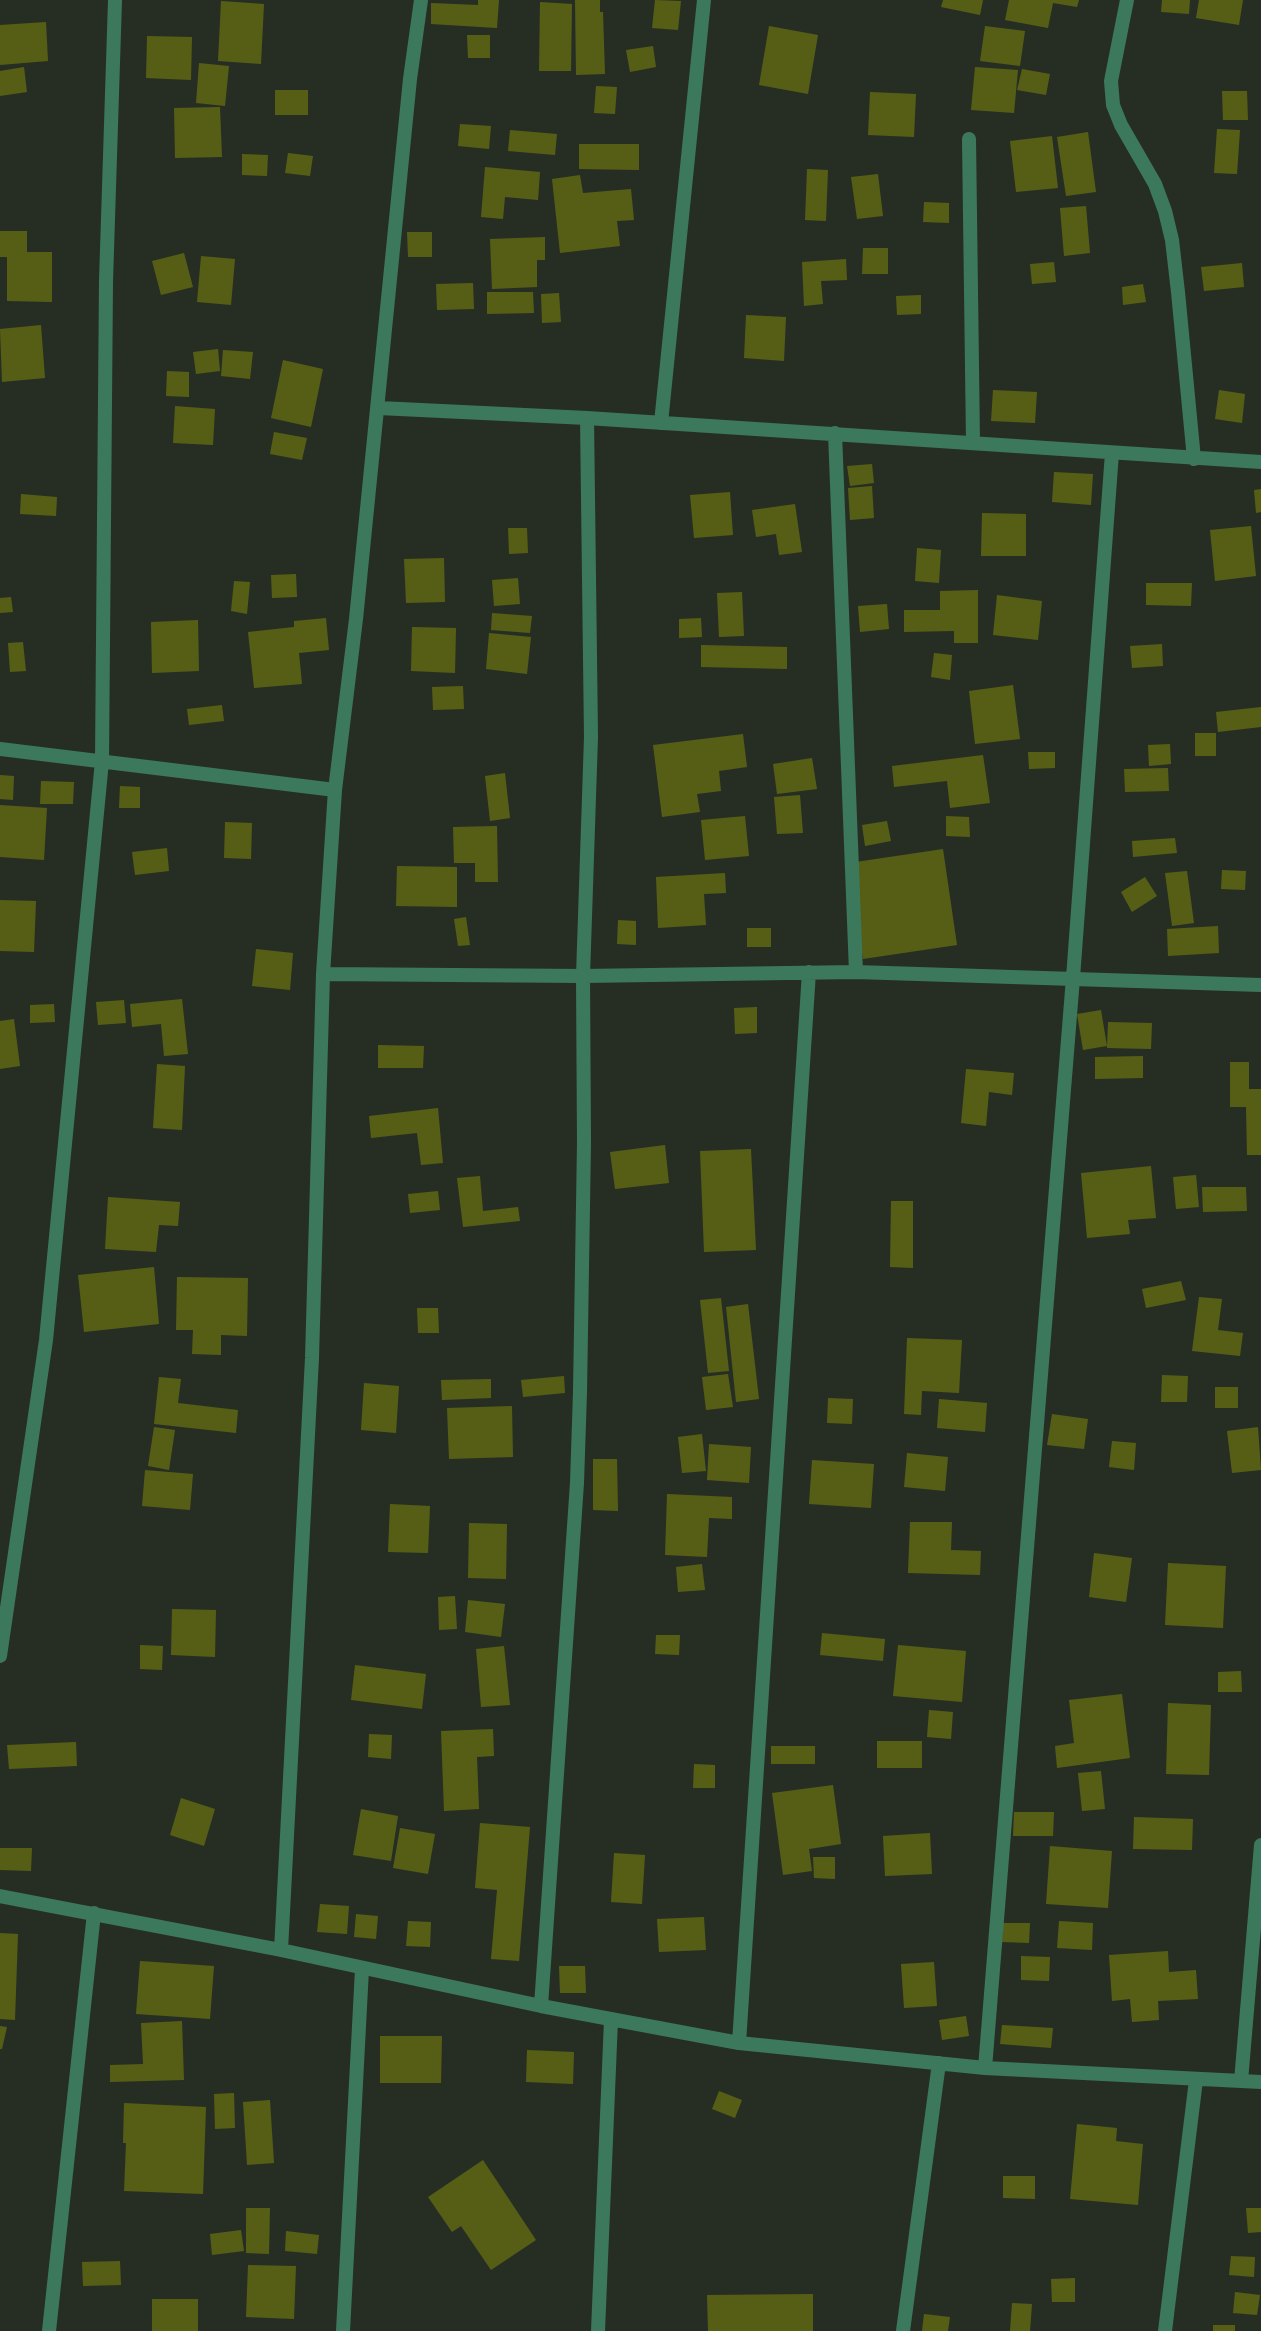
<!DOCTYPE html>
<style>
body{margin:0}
canvas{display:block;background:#262e23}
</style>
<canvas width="1261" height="2331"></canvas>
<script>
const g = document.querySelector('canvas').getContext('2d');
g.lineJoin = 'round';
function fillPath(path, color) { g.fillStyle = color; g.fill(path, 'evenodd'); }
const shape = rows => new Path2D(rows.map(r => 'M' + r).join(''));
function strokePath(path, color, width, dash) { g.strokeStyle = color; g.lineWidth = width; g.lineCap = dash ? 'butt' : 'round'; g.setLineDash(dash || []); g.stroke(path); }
fillPath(shape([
 [478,0,499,0,497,28,431,24,431,3,478,5],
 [575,0,600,0,600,12,603,12,605,74,576,75],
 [655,0,681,1,678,30,652,28],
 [943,0,983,0,980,15,941,7],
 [1009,0,1079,0,1077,7,1053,3,1048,28,1005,20],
 [1162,0,1190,0,1189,14,1161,12],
 [1199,0,1243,0,1239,25,1196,18],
 [221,1,264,4,261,64,218,61],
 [540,2,572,4,571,71,539,71],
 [46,22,48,61,0,65,0,25],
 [769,26,818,35,808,94,759,85],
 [985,26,1025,31,1020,66,980,61],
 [467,35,490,35,490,58,468,58],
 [147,36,192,37,191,80,146,78],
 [653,46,656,67,630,72,626,50],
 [199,63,229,66,225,106,196,103],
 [24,67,27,92,0,96,0,71],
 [975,67,1018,70,1014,113,971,110],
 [1022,69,1050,74,1046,95,1017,90],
 [596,86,617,87,615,114,594,113],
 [275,90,308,90,308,115,275,115],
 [1222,91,1247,91,1248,120,1223,120],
 [870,92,916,94,914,137,868,135],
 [220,107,222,157,175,158,174,108],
 [460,124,491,126,489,149,458,146],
 [1217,129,1240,130,1237,174,1214,173],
 [510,130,557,134,555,155,508,151],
 [1088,132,1096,192,1066,196,1057,137],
 [1052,136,1058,188,1016,192,1010,141],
 [579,144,639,144,639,170,579,169],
 [288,153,313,156,310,176,285,173],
 [242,154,268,155,267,176,242,175],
 [485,167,540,172,538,200,505,197,503,219,481,217],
 [807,169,828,170,826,221,805,220],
 [878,174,883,216,857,219,851,177],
 [580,175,583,193,631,189,634,220,617,221,620,246,560,253,552,179],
 [924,202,949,203,949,223,923,222],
 [1086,206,1090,253,1064,256,1060,208],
 [0,231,27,231,27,252,52,252,52,302,7,301,7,257,0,257],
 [407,232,432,232,432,257,408,257],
 [545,237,545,260,537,260,537,287,492,289,490,239],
 [863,248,888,248,888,274,862,274],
 [184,253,193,287,161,295,152,261],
 [201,256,235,259,231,305,197,302],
 [846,259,847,280,821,281,823,304,804,306,802,262],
 [1054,262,1056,282,1032,284,1030,264],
 [1242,263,1244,287,1204,291,1201,267],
 [473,283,474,309,437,310,436,284],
 [1143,284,1146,302,1123,305,1122,287],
 [487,292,533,292,534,313,487,314],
 [559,293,561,322,542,323,541,294],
 [921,295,921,314,897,315,896,296],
 [746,315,786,317,784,361,744,358],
 [41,325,45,378,2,382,0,329],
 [218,349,220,371,196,374,193,352],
 [223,350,253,352,250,379,221,376],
 [283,360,323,369,311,427,271,418],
 [167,371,189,372,189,397,166,396],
 [993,390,1037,392,1035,423,991,421],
 [1219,390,1245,394,1242,423,1215,419],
 [175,406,215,409,213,445,173,443],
 [274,432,307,438,302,460,270,454],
 [872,464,874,483,850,486,847,466],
 [1054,472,1093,474,1091,505,1052,502],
 [872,486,874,518,850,520,848,488],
 [1261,489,1261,512,1256,513,1254,490],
 [730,492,733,535,694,538,690,495],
 [21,494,57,497,56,516,20,514],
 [795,504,802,552,779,555,776,534,756,537,752,510],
 [982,513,1026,514,1026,556,981,556],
 [1251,526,1256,576,1215,581,1210,530],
 [508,528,527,528,528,553,509,554],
 [917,548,941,550,939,583,915,581],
 [444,558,445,602,406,603,404,559],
 [296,574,297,597,272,598,271,575],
 [518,578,520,604,494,606,492,580],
 [234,581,250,582,247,614,231,611],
 [1146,583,1192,583,1191,606,1146,605],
 [978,590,978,643,954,643,954,631,904,632,904,610,940,610,940,591],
 [742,592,744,636,719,637,717,593],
 [997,595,1042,601,1038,640,993,635],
 [11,597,13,612,0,613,0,598],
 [887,604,889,629,860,632,858,606],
 [492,613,532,616,530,633,491,630],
 [326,618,329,650,299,653,302,684,254,688,248,632,294,627,294,621],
 [701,618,702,637,679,638,679,619],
 [198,620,199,671,152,673,151,622],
 [412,627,456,628,455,673,411,671],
 [489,633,531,637,527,674,486,669],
 [23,642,26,671,10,672,8,643],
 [1162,644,1163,666,1132,668,1130,646],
 [701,645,787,647,787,669,701,667],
 [934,653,952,655,950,680,931,677],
 [1013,685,1020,739,975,744,969,691],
 [463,686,464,709,433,710,432,687],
 [222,705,224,721,189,725,187,709],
 [1261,707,1261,727,1218,732,1216,712],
 [1195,733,1216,733,1216,756,1195,756],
 [743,734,747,767,719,771,721,791,697,794,700,812,662,817,653,745],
 [1170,744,1171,764,1149,766,1148,745],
 [1028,752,1055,752,1055,768,1029,769],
 [983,755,990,803,950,808,947,781,894,787,892,766],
 [812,758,817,789,777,794,773,764],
 [1168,768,1169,791,1125,792,1124,769],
 [505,773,510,818,490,821,485,776],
 [0,775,14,776,13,800,0,799],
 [41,781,74,782,73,804,40,804],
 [120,786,140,787,140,808,119,808],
 [800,795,803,833,777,834,774,797],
 [0,805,47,808,44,860,0,857],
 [745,816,749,856,705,860,701,820],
 [946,816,969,817,970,837,946,836],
 [887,821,891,841,865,846,862,825],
 [225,822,252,823,251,859,224,858],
 [497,826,498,882,475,882,475,863,454,863,453,827],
 [1175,838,1177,853,1133,857,1132,841],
 [167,848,169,871,135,875,132,852],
 [943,849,957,945,863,959,849,863],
 [397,866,457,867,457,907,396,906],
 [1222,870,1246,871,1245,890,1221,889],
 [1187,871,1194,923,1172,926,1165,873],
 [725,873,726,893,704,894,706,925,658,928,656,877],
 [1145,877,1157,896,1132,912,1121,892],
 [0,900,36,901,34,952,0,951],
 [466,917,470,945,458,946,454,919],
 [618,920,636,921,636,945,617,944],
 [1218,926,1219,953,1168,956,1167,929],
 [747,928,771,928,771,947,747,947],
 [256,949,293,953,290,990,252,986],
 [182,999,188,1054,164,1056,161,1024,132,1027,130,1004],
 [124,1000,126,1023,98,1025,96,1002],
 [54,1004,55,1022,30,1023,30,1005],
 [757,1007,757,1033,735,1034,734,1008],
 [1101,1010,1107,1046,1083,1050,1077,1014],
 [14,1019,20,1066,0,1069,0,1021],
 [1108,1022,1152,1023,1151,1049,1107,1048],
 [378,1045,424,1046,423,1068,378,1068],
 [1143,1056,1143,1078,1095,1079,1095,1057],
 [1230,1062,1249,1062,1249,1089,1261,1089,1261,1155,1247,1155,1246,1107,1230,1107],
 [157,1064,185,1066,182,1130,153,1128],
 [966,1069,1014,1073,1012,1095,989,1092,986,1126,961,1123],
 [438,1108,443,1163,421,1165,417,1133,371,1138,369,1116],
 [665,1145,669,1183,615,1189,610,1152],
 [751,1149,756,1250,704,1252,700,1151],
 [1151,1166,1156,1218,1128,1220,1130,1234,1087,1238,1081,1173],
 [1196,1175,1199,1207,1176,1209,1173,1177],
 [480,1176,483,1211,518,1207,520,1221,463,1227,457,1178],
 [1202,1187,1246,1187,1247,1211,1203,1212],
 [438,1191,440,1210,410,1213,408,1194],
 [108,1197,180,1202,178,1226,159,1225,156,1252,105,1249],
 [891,1201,913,1201,913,1268,890,1267],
 [154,1267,159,1324,84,1332,78,1275],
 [177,1277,248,1278,247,1336,221,1335,221,1355,192,1354,193,1330,176,1330],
 [1181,1281,1186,1300,1146,1308,1142,1289],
 [1199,1297,1222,1299,1218,1330,1243,1333,1240,1356,1192,1351],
 [721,1298,729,1371,708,1373,700,1300],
 [748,1304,759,1399,736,1402,726,1307],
 [417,1308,438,1308,439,1333,418,1333],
 [907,1338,962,1340,959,1393,922,1391,921,1415,904,1414],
 [728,1374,733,1407,706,1410,702,1377],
 [1162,1375,1188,1376,1187,1402,1161,1402],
 [564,1376,565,1393,523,1397,521,1380],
 [159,1377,181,1379,178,1403,238,1410,236,1433,154,1424],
 [491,1379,491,1398,442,1400,441,1380],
 [364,1383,399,1386,396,1433,361,1430],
 [1215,1387,1238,1387,1238,1408,1215,1408],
 [828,1398,853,1399,852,1424,827,1423],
 [939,1399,987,1403,985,1432,937,1428],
 [512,1406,513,1457,449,1459,447,1408],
 [1052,1414,1088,1419,1084,1449,1047,1445],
 [154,1427,175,1430,169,1470,148,1466],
 [1258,1427,1261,1470,1232,1473,1227,1431],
 [702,1434,706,1471,682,1473,678,1437],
 [1112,1441,1136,1443,1134,1470,1109,1467],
 [709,1444,751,1447,749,1483,707,1480],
 [907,1453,948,1457,945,1491,904,1487],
 [593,1459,617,1459,618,1511,593,1510],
 [812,1460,874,1464,871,1508,809,1504],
 [145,1470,193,1474,190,1510,142,1506],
 [667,1494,732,1497,732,1519,709,1518,707,1557,665,1555],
 [390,1504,430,1506,428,1553,388,1552],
 [910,1522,952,1522,951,1550,981,1551,980,1575,908,1573],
 [469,1523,507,1524,506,1579,468,1578],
 [1094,1553,1132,1558,1126,1602,1089,1597],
 [1168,1563,1226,1566,1223,1628,1165,1625],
 [702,1564,705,1590,678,1592,676,1567],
 [455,1596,457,1629,439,1630,438,1597],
 [468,1600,505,1604,501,1637,465,1632],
 [172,1609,216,1610,215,1657,171,1655],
 [822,1633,885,1639,883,1661,820,1655],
 [656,1635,680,1635,679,1655,655,1654],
 [140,1645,163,1646,162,1670,140,1669],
 [898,1645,966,1651,962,1702,893,1696],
 [504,1646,510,1705,481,1707,476,1649],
 [355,1665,426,1674,422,1709,351,1700],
 [1241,1671,1242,1692,1218,1692,1218,1672],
 [1122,1694,1130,1758,1057,1768,1055,1746,1074,1743,1069,1700],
 [1168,1703,1211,1705,1209,1775,1166,1774],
 [929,1710,953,1712,951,1739,927,1737],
 [493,1729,494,1756,477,1757,479,1809,444,1811,441,1731],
 [369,1734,392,1735,391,1759,368,1757],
 [877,1741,922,1741,922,1768,877,1768],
 [76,1742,77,1766,9,1769,7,1745],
 [771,1746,815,1746,815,1764,771,1764],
 [694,1764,715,1765,715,1788,693,1788],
 [1101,1771,1105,1809,1082,1811,1078,1773],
 [833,1785,841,1844,809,1849,812,1871,783,1875,772,1793],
 [181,1798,215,1809,204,1846,170,1835],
 [361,1809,398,1816,391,1861,353,1855],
 [1014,1812,1054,1812,1053,1836,1013,1836],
 [1134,1817,1193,1819,1192,1850,1133,1849],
 [480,1823,530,1827,519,1961,491,1959,497,1890,475,1888],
 [400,1828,435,1834,428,1874,393,1868],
 [930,1833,932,1874,885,1876,883,1836],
 [1050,1846,1112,1851,1108,1908,1046,1904],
 [0,1848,32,1848,31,1871,0,1870],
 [614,1853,645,1855,642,1904,611,1902],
 [813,1857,835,1857,835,1879,814,1878],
 [320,1904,349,1906,347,1934,317,1932],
 [356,1914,378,1916,376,1939,354,1937],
 [704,1917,706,1950,659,1952,657,1919],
 [408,1921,431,1922,430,1947,406,1946],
 [1059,1921,1093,1923,1092,1950,1057,1948],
 [1003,1923,1030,1923,1029,1943,1002,1942],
 [0,1933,18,1934,15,2020,0,2019],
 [1168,1951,1169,1972,1196,1970,1198,1999,1158,2001,1159,2020,1132,2022,1130,1999,1112,2001,1109,1955],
 [1021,1956,1050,1957,1049,1981,1021,1980],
 [140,1961,214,1966,210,2019,136,2014],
 [934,1962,937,2006,904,2008,901,1964],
 [559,1966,585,1966,586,1993,560,1993],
 [966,2016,969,2036,942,2040,939,2020],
 [182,2021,184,2080,110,2082,110,2065,143,2064,141,2023],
 [1002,2025,1053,2028,1051,2048,1000,2044],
 [0,2026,7,2027,2,2049,0,2049],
 [380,2036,442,2036,441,2083,380,2083],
 [527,2050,574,2052,573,2084,526,2082],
 [719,2091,742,2100,735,2118,712,2109],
 [234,2093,235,2128,215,2129,214,2094],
 [270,2100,274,2163,247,2165,243,2102],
 [124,2103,206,2107,203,2194,124,2191,126,2143,123,2143],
 [1077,2124,1117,2128,1116,2141,1143,2144,1138,2205,1070,2199],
 [483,2160,536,2240,491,2270,461,2226,452,2232,428,2197],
 [1003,2176,1035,2176,1035,2199,1003,2198],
 [246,2208,270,2208,269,2254,246,2253],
 [1246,2208,1261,2208,1261,2232,1248,2233],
 [241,2230,244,2251,212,2255,210,2234],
 [286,2231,319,2235,317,2254,285,2251],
 [1231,2256,1255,2257,1254,2277,1229,2275],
 [120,2261,121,2285,83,2286,82,2262],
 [248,2265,296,2266,294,2319,246,2317],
 [1075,2278,1075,2302,1052,2302,1051,2279],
 [1235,2292,1260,2295,1257,2315,1233,2313],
 [813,2294,813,2331,708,2331,707,2295],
 [152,2299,198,2299,198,2331,152,2331],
 [1012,2303,1032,2304,1030,2331,1010,2331],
 [924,2314,950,2317,948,2331,922,2331],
 [1213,2325,1235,2325,1235,2331,1213,2331]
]), '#565e16');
strokePath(shape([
 [1127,0,1111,81,1113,105,1121,125,1155,184,1165,211,1172,240,1178,292,1194,459],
 [969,139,973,443],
 [379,408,587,418,1261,462],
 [661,423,704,0],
 [835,433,856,972],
 [0,749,335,790],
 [323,974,583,976,856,972,1261,985],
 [0,1656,46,1340,102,761,106,281,115,0],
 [0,1896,281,1950,541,2006,739,2043,985,2068,1261,2082],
 [281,1950,312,1358,323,974,335,790,356,619,410,79,421,0],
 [541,2006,577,1483,580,1392,584,1143,583,976,591,737,587,418],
 [739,2043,809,972],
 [985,2068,1073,978,1112,453],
 [1241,2081,1261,1845],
 [49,2331,94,1913],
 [343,2331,362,1969],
 [598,2331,611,2020],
 [903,2331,939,2063],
 [1165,2331,1196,2080]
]), '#3c795c', 14);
</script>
